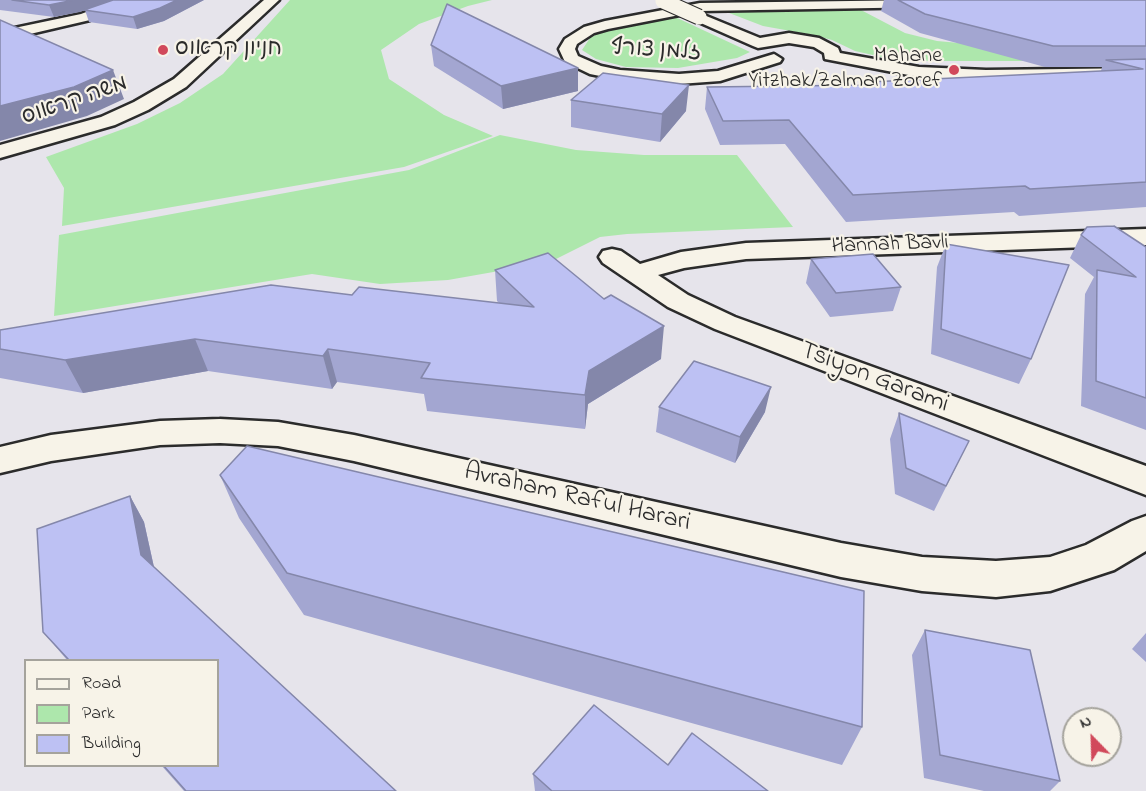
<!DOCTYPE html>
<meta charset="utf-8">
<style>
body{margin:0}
#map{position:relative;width:1146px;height:791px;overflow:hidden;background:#e6e4eb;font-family:"Indie Flower",sans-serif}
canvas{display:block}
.legend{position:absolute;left:24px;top:659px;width:195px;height:108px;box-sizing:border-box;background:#f7f3e8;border:2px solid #a5a39c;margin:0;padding:8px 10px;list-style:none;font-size:18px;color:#2b2b2b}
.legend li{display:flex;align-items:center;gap:12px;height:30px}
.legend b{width:30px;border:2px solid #a5a39c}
.north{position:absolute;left:1062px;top:707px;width:60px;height:60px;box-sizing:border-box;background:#f7f3e8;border:2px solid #a5a39c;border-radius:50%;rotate:337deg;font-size:16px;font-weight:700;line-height:24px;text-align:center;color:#2b2b2b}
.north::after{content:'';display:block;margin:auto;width:21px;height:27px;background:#d1495b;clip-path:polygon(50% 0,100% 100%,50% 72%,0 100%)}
</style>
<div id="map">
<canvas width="1146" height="791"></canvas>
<ul class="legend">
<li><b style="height:8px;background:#f7f3e8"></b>Road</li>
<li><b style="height:16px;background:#ade7ac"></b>Park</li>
<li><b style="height:16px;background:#bdc1f3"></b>Building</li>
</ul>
<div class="north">N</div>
</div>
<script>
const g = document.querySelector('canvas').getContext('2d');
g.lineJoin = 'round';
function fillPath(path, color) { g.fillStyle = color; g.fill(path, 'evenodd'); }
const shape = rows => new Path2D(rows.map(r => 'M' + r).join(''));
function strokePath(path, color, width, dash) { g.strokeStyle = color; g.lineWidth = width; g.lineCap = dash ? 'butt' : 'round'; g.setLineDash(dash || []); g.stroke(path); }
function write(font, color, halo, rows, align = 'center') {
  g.font = font + ' "Indie Flower","Playpen Sans Hebrew",sans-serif'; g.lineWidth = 4.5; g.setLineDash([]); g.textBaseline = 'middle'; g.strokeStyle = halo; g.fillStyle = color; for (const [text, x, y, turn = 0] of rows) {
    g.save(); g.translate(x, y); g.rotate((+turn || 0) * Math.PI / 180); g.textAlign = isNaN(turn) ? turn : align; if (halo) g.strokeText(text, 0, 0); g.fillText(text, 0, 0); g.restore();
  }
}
fillPath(shape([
 [290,0,492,0,468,6,419,24,381,50,389,79,444,115,493,136,404,167,62,226,64,188,46,157,137,124,180,103,223,74],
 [861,10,905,33,937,41,1015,48,1102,61,919,61,886,58,855,51,832,40,813,35,763,26,724,11],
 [673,16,750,52,737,58,678,68,626,67,596,59,582,50,590,38,608,28],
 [500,135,576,150,644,155,737,155,793,227,627,234,600,237,550,262,448,280,380,284,312,274,54,316,59,235,409,170]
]), '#ade7ac');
const street = shape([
 [118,0,138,0,136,3,90,20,0,41,0,31,81,14,118,0],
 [264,0,279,0,186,87,148,110,115,125,0,158,0,145,101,117,134,102,174,79,264,0],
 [926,0,933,4,931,7,700,11,608,29,594,33,577,44,575,49,578,56,601,66,620,70,679,74,718,71,774,54,782,59,780,62,720,81,679,84,620,80,590,74,565,62,559,49,565,39,584,27,605,21,700,3,926,0],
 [699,13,760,38,789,33,819,38,838,48,840,53,919,67,986,70,1146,68,1146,78,986,80,919,77,825,59,824,53,814,47,789,43,758,48,753,46,694,20,692,17,699,13],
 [1146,229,1146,245,746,259,684,268,658,275,688,295,735,317,1146,466,1146,495,715,329,668,307,603,263,599,257,603,251,612,249,621,251,640,264,681,252,746,243,1146,229],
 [220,419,278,422,354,435,841,543,922,557,996,561,1050,557,1086,545,1132,521,1146,516,1146,551,1114,570,1050,591,996,597,922,591,841,577,354,461,278,446,220,443,160,445,51,461,0,473,0,447,51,435,160,421,220,419]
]);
strokePath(street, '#2b2b2b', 5);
fillPath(street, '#f7f3e8');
const streetBridge = shape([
 [663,1,699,17]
]);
strokePath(streetBridge, '#2b2b2b', 17, []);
strokePath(streetBridge, '#f7f3e8', 15);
fillPath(shape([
 [0,0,112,0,96,6,113,0,204,0,164,21,137,29,89,22,85,10,54,17,0,10],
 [884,0,1146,0,1146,207,1019,216,1014,212,846,222,785,144,720,145,705,109,707,87,868,85,869,82,1101,71,1102,67,1045,67,920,33,881,11],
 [431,45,578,91,503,109,434,66],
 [571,100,686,111,660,142,571,127],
 [1081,235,1146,247,1146,430,1081,406,1085,294,1094,277,1070,258],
 [946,244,1031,359,1019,384,931,354,937,267],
 [811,259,901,287,893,311,830,317,806,283],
 [495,270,661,359,588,404,585,429,427,411,424,394,337,382,332,389,208,371,83,393,0,378,0,330,352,295,499,303,497,301],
 [659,407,765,412,735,463,656,432],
 [899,413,956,467,934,511,895,494,890,439],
 [220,475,862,727,842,765,304,615,239,518],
 [130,496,144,522,154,567,396,791,184,791,161,765,218,765,218,660,67,660,43,632],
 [925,630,1060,781,1050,791,984,791,924,778,912,655],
 [1146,633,1146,662,1132,649],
 [668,765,768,791,535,791,533,774]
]), '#a3a6d1');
fillPath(shape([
 [74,0,112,0,80,12,54,17,49,5],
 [177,0,204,0,164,21,137,29,133,17],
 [578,68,578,91,503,109,501,86],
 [113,70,124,99,87,116,0,141,0,106],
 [689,85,686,111,660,142,662,114],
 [664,326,661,359,588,404,585,429,585,395,589,371],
 [195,339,208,371,83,393,65,360],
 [328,349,337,382,332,389,323,356],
 [771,387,765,412,735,463,740,437],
 [130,496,144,522,157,581,141,555]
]), '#8487aa');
const building = shape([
 [12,0,74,0,49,5,12,0],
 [113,0,177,0,160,8,133,17,84,10,113,0],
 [898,0,1146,0,1146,46,1053,46,925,14,898,0],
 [447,4,578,68,501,86,431,45,447,4],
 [0,20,113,70,74,87,0,106,0,20],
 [1146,59,1146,182,1030,189,1025,186,853,195,789,120,723,121,707,87,872,85,869,82,1143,69,1106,60,1146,59],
 [603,73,689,85,662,114,571,100,603,73],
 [1114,226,1146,247,1146,398,1096,381,1097,270,1136,277,1081,235,1087,227,1114,226],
 [946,244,1069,265,1031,359,941,329,946,244],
 [548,253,604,299,611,295,664,326,589,371,585,395,421,378,430,363,328,349,323,356,195,339,65,360,0,349,0,330,271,285,352,295,359,287,534,307,495,270,548,253],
 [873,254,901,287,836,293,811,259,873,254],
 [694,361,771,387,740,437,659,407,694,361],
 [899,413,969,441,946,486,906,468,899,413],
 [247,446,864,591,862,727,287,573,220,475,247,446],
 [130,496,141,555,396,791,186,791,163,765,218,765,218,660,69,660,43,632,37,529,130,496],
 [925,630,1030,650,1060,781,940,755,925,630],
 [594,705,668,765,692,733,768,791,552,791,533,774,594,705]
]);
fillPath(building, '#bdc1f3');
strokePath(building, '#8487aa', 1.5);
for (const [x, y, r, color] of [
 [163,50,6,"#d1495b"],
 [954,70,6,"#d1495b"]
]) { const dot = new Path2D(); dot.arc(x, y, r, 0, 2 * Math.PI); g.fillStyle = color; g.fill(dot); strokePath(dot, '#f7f3e8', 2); }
write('22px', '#2b2b2b', '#f7f3e8', [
 ["חניון קראוס",175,50],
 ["Mahane",942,57,"right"],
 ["Yitzhak/Zalman Zoref",942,82,"right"]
], 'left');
write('22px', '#2b2b2b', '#f7f3e8', [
 ["זלמן צורף",656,52,3],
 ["משה קראוס",75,102,-19],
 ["Hannah Bavli",890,246,-2]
]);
write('26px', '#2b2b2b', '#f7f3e8', [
 ["Tsiyon Garami",874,379,21],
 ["Avraham Raful Harari",577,499,13]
]);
</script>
